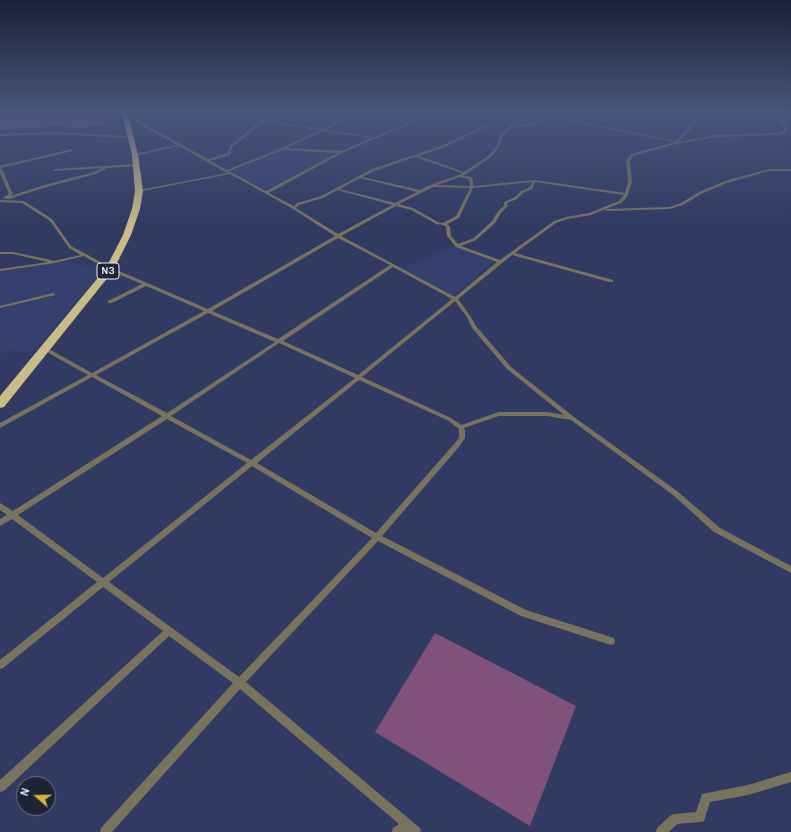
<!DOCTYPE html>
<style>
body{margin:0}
#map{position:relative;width:791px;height:832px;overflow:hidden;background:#313a62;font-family:Karla,sans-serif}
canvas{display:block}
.north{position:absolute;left:16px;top:776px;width:40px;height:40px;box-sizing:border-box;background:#1e2335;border:1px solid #717584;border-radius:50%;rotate:290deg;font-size:11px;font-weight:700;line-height:16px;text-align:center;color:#eef1fb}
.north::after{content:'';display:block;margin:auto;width:14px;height:18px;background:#d7b434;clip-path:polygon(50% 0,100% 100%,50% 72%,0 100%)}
</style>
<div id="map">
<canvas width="791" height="832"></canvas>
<div class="north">N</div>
</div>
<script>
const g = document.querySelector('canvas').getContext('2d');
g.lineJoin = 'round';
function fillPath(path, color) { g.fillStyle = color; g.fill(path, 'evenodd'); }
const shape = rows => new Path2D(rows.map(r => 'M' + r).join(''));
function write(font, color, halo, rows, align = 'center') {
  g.font = font + ' Karla,sans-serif'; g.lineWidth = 4; g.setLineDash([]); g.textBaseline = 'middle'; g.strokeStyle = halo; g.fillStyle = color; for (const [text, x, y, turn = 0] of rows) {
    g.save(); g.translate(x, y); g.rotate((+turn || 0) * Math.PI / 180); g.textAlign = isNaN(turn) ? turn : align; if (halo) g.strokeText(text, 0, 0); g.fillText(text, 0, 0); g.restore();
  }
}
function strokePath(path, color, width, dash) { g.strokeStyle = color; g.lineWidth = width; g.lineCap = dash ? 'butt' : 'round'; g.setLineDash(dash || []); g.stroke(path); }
fillPath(shape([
 [281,150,335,154,270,188,262,188,230,171],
 [454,246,495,260,452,297,399,267,414,264],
 [70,261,103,270,34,352,6,351,0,355,0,271]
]), '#36406f');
fillPath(shape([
 [24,111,83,111,101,117,108,125,77,128,56,126,0,130,0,113],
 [435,633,576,706,530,826,375,732]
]), '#815279');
fillPath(shape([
 [157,111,160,111,133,116,144,124,208,159,228,153,230,146,245,133,261,121,245,118,245,116,264,120,271,117,261,111,263,111,274,117,267,121,322,129,354,111,356,111,352,114,391,111,407,111,499,114,529,111,513,127,536,122,565,111,567,111,555,117,676,141,695,121,698,113,695,111,697,111,700,113,697,121,679,142,716,135,777,133,784,131,784,127,780,120,791,116,791,118,783,121,786,127,786,133,778,135,716,137,676,144,633,156,630,161,632,182,627,197,621,203,591,215,567,219,556,223,515,253,613,280,613,282,609,282,512,255,458,299,471,317,476,326,511,367,574,417,677,491,720,528,791,566,791,573,714,532,673,495,571,420,547,416,499,416,464,428,465,431,465,438,458,448,382,536,526,610,614,638,615,641,614,644,611,645,521,616,378,541,246,682,420,828,421,832,392,832,393,828,399,824,240,689,112,832,100,832,101,828,233,683,169,636,4,791,0,792,0,780,163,631,103,587,3,668,0,669,0,660,97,582,12,519,0,526,0,519,7,515,0,510,0,503,13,511,162,416,92,377,0,428,0,423,88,375,43,350,42,349,43,348,47,348,92,373,204,311,146,286,112,303,108,303,108,301,142,284,108,270,84,256,55,263,0,271,0,269,48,262,13,254,0,254,0,252,13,252,51,260,53,261,81,255,69,248,50,221,22,203,0,202,0,200,24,201,52,219,71,246,112,268,208,309,335,236,293,209,230,174,138,192,138,190,139,190,227,173,179,146,134,156,134,154,177,145,142,126,130,117,122,114,123,113,131,115,157,111],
 [396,112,431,113,374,137,326,130,350,115,396,112],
 [435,113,492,116,499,119,441,146,372,169,321,196,297,203,294,206,269,193,342,153,435,113],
 [524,113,501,134,496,147,488,156,464,172,419,156,443,148,502,119,496,116,524,113],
 [552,118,675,142,631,154,626,161,628,182,625,193,534,180,474,186,472,177,463,176,490,158,499,147,503,135,510,129,538,124,552,118],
 [264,122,320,130,282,148,227,170,210,161,230,155,232,147,247,135,264,122],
 [323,131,371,138,341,151,287,148,323,131],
 [283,150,337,153,266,191,229,171,283,150],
 [415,157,462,173,459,175,427,186,420,190,363,177,374,171,415,157],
 [460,177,469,179,470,186,437,185,460,177],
 [360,178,417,192,395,203,340,189,360,178],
 [532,182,530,187,521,191,515,197,504,202,504,206,498,211,492,221,474,238,458,244,451,236,450,227,447,224,459,218,473,188,532,182],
 [535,182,624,195,619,201,589,213,566,217,554,221,500,260,461,246,476,240,495,223,501,213,508,206,507,203,517,199,523,193,532,189,535,182],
 [433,187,470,188,456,216,443,223,438,222,413,208,399,204,433,187],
 [337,190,392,205,338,234,296,208,299,205,323,198,337,190],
 [396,206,411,210,436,224,443,225,446,227,447,236,456,247,497,262,455,297,341,236,396,206],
 [338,238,390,265,278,339,212,311,338,238],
 [393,267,452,299,358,375,283,341,393,267],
 [455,301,467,317,472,328,507,369,564,415,547,412,499,412,461,425,451,418,362,377,455,301],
 [208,313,275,342,167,413,96,375,208,313],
 [279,343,355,378,251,460,171,416,279,343],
 [359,380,447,420,458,428,459,431,459,438,454,444,376,533,257,463,359,380],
 [167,419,247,463,103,578,18,515,167,419],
 [252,466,372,538,239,677,109,582,252,466],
 [50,132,129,136,130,137,129,138,50,134,0,136,0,134,50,132],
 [72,149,73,151,0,168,0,166,72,149],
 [136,164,138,165,137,166,107,168,96,174,43,188,9,199,5,199,3,198,9,194,0,173,0,168,2,169,13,194,10,196,41,186,94,172,102,168,55,171,54,171,54,169,136,164],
 [769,169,791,169,791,171,769,171,727,183,701,194,683,205,669,209,607,211,605,210,607,209,669,207,681,203,699,192,725,181,769,169],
 [53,293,55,294,55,295,0,308,0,306,53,293],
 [791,772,791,782,748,795,710,802,704,821,700,822,677,824,669,832,656,832,657,828,671,815,675,814,696,812,702,794,748,785,791,772]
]), '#79735e');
fillPath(shape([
 [117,111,122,111,129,118,138,155,143,191,140,209,131,235,113,271,4,407,0,408,0,396,106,268,123,235,132,209,135,191,132,155,123,118,117,111]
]), '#cbbb87');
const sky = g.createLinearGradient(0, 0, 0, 227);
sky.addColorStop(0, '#1b2036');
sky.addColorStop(0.49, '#48557c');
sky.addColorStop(1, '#48557c00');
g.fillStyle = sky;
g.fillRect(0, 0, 791, 227);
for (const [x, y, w] of [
 [108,271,22]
]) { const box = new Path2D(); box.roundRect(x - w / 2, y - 8, w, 16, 3); g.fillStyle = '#1e2335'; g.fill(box); strokePath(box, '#eef1fb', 1); }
write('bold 10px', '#eef1fb', null, [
 ["N3",108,271]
]);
</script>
